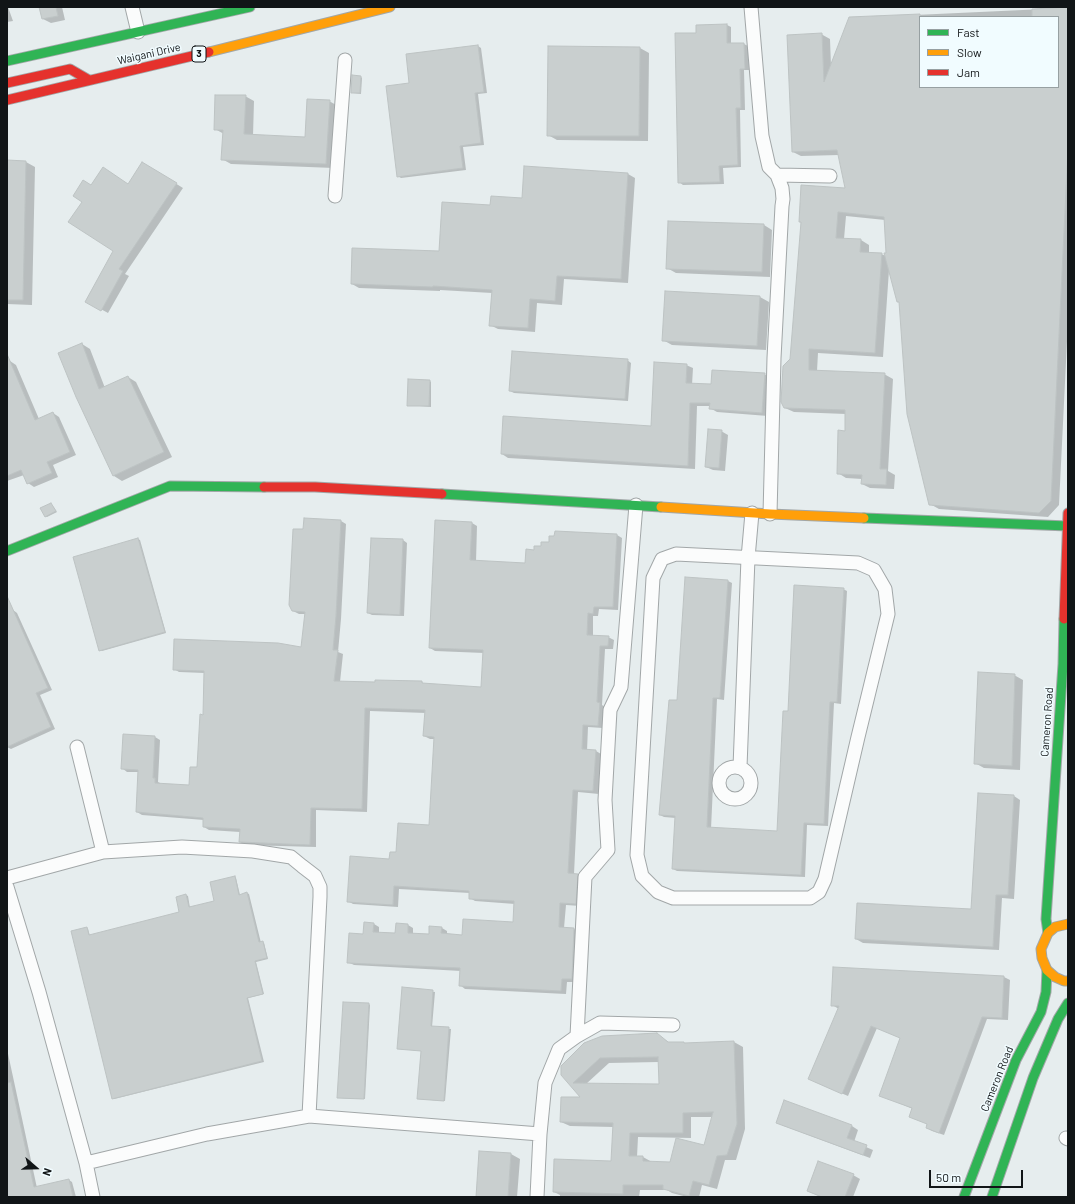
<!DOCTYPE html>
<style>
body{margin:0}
#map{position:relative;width:1075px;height:1204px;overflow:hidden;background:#e6edee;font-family:Barlow,sans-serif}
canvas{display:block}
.frame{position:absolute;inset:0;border:8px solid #111517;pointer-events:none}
.legend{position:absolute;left:919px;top:16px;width:140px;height:72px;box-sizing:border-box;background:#f1fcff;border:1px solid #97a0a2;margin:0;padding:5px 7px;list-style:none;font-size:12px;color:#111517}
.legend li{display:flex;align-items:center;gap:8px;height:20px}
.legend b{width:20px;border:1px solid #97a0a2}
.north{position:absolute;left:16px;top:1148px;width:40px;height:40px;-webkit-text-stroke:3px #f1fcff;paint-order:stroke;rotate:110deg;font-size:11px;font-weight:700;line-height:16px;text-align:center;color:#111517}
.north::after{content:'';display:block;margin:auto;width:14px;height:18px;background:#111517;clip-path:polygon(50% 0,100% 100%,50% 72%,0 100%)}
.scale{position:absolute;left:929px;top:1170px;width:94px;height:18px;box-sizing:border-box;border:2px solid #111517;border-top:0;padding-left:5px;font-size:12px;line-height:14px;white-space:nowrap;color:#111517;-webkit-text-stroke:3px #f1fcff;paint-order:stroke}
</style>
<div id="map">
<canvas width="1075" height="1204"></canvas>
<div class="frame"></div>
<ul class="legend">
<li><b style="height:5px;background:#30b455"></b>Fast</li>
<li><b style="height:5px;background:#ff9f0a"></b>Slow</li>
<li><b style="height:5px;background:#e5322d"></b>Jam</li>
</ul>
<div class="north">N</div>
<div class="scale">50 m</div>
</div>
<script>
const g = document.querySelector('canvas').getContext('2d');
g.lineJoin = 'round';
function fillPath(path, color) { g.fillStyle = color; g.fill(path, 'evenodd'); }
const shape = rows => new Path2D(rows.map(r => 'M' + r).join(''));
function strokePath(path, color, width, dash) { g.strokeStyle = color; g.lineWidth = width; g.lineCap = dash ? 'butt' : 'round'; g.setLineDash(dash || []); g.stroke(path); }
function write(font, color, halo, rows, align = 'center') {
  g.font = font + ' Barlow,sans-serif'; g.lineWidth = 3; g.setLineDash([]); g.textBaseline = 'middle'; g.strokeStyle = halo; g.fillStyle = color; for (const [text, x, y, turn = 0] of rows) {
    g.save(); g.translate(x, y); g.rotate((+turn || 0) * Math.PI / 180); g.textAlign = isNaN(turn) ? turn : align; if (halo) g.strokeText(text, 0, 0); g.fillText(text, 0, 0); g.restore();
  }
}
fillPath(shape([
 [7,7,8,7,13,21,7,22],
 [40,7,62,7,65,20,51,23,43,19],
 [1066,8,1068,9,1068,321,1059,505,1048,517,939,509,930,504,900,303,889,270,883,357,818,353,817,371,884,374,893,379,888,471,895,475,894,489,870,488,862,484,862,479,846,478,838,473,846,432,846,414,794,412,785,408,791,360,802,223,800,222,846,189,839,155,801,156,793,152,821,34,830,39,831,66,850,18],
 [920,17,1058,17,1058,87,920,87],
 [846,216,885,220,887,254,886,256,881,254,869,253,869,245,861,240,844,239],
 [727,25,731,27,731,44,744,44,748,46,749,70,744,70,745,110,740,110,741,167,723,168,724,184,683,185,679,182,697,34],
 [478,46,481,48,487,93,478,94,484,145,463,147,466,170,401,178,398,176,410,84],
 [640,48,649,53,648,141,557,140,548,135],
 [361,77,362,78,361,94,353,93,352,92],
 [245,96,254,101,253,136,306,138,329,101,338,106,334,168,231,164,222,159,224,134,215,129],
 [7,161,26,162,35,167,32,305,7,304],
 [149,167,183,188,125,274,129,276,108,313,86,301,114,251,83,201,92,186,129,185],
 [525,167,628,174,635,178,628,283,564,279,562,305,537,303,535,332,498,329,490,325,492,293,440,290,440,291,359,288,352,284,440,252,491,206,523,199],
 [764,225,772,230,770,277,676,273,667,268],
 [760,297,769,302,766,350,672,345,663,340],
 [82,344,90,349,105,388,128,377,136,382,172,457,122,481,114,476,77,396],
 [7,357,10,361,16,365,39,419,53,413,59,417,76,455,53,465,58,477,34,487,28,483,24,475,7,481],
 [627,360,631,363,628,401,514,393,510,391],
 [686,365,693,368,692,385,712,385,764,374,771,378,768,416,717,412,710,408,710,406,697,406,695,469,508,458,502,454,652,427],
 [430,381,431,382,431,407,408,405],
 [721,431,728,435,725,471,713,470,706,467],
 [51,504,57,512,47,517,45,516],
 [341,521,346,524,341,619,338,652,343,654,340,682,422,682,424,684,482,688,484,653,435,651,430,648,472,523,477,526,476,562,526,564,535,551,550,543,617,535,622,538,618,610,599,609,598,616,593,616,593,637,608,637,614,640,613,649,605,649,602,705,605,707,603,728,588,727,587,751,596,751,601,754,599,794,578,792,574,874,578,875,583,878,581,906,566,905,564,928,574,929,580,932,577,982,567,982,566,994,465,989,460,985,461,971,354,965,348,962,364,935,374,924,379,927,379,933,396,934,397,924,408,925,413,928,413,934,430,935,442,928,447,931,447,935,463,936,514,923,515,904,475,901,470,898,470,893,399,889,398,907,353,904,348,901,397,853,430,826,435,739,430,739,424,736,426,713,370,711,367,812,316,810,316,847,245,845,240,842,240,832,209,830,204,827,204,820,142,815,137,812,139,772,127,772,122,768,124,735,155,737,160,740,158,782,160,783,160,785,190,787,198,768,204,716,205,673,179,672,174,669,302,648,306,614,299,614,293,611,304,530],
 [138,539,140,540,166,633,102,651,100,650],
 [403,540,407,543,404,616,372,615,368,613],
 [686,578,728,581,732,583,724,700,717,699,711,829,778,832,789,712,843,589,847,591,841,704,834,703,828,826,807,825,805,877,677,871,673,869,676,818,664,817,660,815,678,701],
 [13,610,17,613,52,690,40,695,55,729,11,749,7,747,7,613],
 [1014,675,1023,680,1020,770,984,768,975,763],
 [1014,796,1020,800,1014,899,1002,898,999,950,863,943,856,939,972,910],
 [235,877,236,878,240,895,247,893,249,894,261,943,264,943,268,959,256,962,264,994,248,998,264,1062,114,1099,113,1098,87,928,88,929,90,936,180,913,186,895,188,896,190,908,216,902],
 [834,968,1004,977,1010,980,1008,1020,987,1019,944,1135,932,1131,927,1128,928,1124,910,1117,913,1109,880,1095,901,1038,877,1028,848,1096,815,1082,839,1009,832,1005],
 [403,988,435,992,432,1027,451,1029,445,1101,418,1099,422,1051,398,1049],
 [369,1004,370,1005,365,1099,340,1098],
 [656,1034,670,1043,684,1043,686,1044,734,1042,743,1047,745,1129,736,1160,725,1160,717,1189,702,1185,699,1197,687,1197,672,1193,667,1190,640,1190,639,1197,560,1197,560,1195,554,1192,612,1162,613,1127,570,1126,561,1122,583,1098,562,1067],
 [659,1062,660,1085,586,1084,609,1063],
 [691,1117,713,1117,705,1146,670,1163,652,1162,643,1157,637,1157,638,1137,691,1138],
 [7,1049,37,1188,69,1180,72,1182,76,1197,7,1197],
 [785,1101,852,1126,858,1130,854,1142,873,1150,870,1158,784,1126,777,1123],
 [480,1152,511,1154,520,1159,517,1197,477,1197],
 [853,1175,860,1179,853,1197,821,1197,808,1191]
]), '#0003');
const building = shape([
 [39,7,56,7,58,16,42,19,39,7],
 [1068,7,1068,149,1051,501,1039,513,929,505,907,414,899,302,897,302,884,253,886,253,884,217,838,212,836,238,861,239,860,252,882,253,875,353,809,349,809,370,885,373,880,469,887,469,886,485,861,484,862,475,837,474,838,430,845,431,845,410,784,408,781,402,783,366,790,359,801,222,799,222,801,185,845,188,837,150,792,152,787,35,822,33,824,82,849,17,920,14,920,87,1058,87,1058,17,1032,17,1032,9,1068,7],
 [727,24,727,43,744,43,745,69,740,69,741,108,736,108,738,165,719,166,720,182,678,183,675,33,696,33,696,25,727,24],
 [478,45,484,92,475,93,481,143,460,146,463,168,397,177,386,86,409,83,406,54,478,45],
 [548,46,640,47,639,136,547,136,548,46],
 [352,75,361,76,360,93,351,93,352,75],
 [215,95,246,95,244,134,305,137,307,99,330,100,326,164,221,160,223,130,214,130,215,95],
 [7,160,26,161,23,300,7,300,7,160],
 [142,162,177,183,119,269,123,271,101,311,85,302,113,251,68,222,82,202,73,196,83,180,91,185,103,167,128,184,142,162],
 [524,166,628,173,621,279,557,276,555,301,530,299,528,328,489,326,492,290,433,286,433,287,351,284,352,248,439,251,442,202,490,205,491,196,522,198,524,166],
 [668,221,764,224,762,272,666,269,668,221],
 [665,291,760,296,757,346,662,341,665,291],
 [82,343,99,389,128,376,164,452,113,476,76,397,58,353,82,343],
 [512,351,628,359,625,399,509,391,512,351],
 [7,354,35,420,53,412,70,452,47,462,52,473,27,484,21,470,7,476,7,354],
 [654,362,687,364,686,383,711,384,712,370,765,373,762,413,709,409,710,403,690,403,688,466,501,454,503,416,651,426,654,362],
 [408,379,430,380,429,406,407,406,408,379],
 [708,429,722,430,719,468,705,467,708,429],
 [51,503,56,511,45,517,40,508,51,503],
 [304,518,341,520,336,616,333,650,338,650,334,681,375,682,375,680,422,681,422,683,481,687,483,650,429,648,435,520,472,522,470,560,525,563,526,549,534,550,534,546,541,546,541,542,549,542,549,536,554,536,555,531,617,534,613,607,594,607,593,614,588,613,587,635,609,636,608,646,600,646,597,702,600,703,598,726,583,725,582,749,596,750,593,791,573,790,568,873,578,874,576,904,560,903,559,927,574,928,572,979,562,979,561,991,459,986,460,968,347,963,349,933,363,934,364,922,374,923,373,932,395,933,396,923,408,924,408,933,429,934,429,926,442,927,441,933,462,935,463,919,513,922,514,901,469,899,469,891,394,886,393,905,347,902,350,856,389,859,390,852,396,852,398,823,429,825,434,737,423,736,425,710,365,708,362,809,311,808,310,845,239,842,240,829,203,827,203,818,136,812,138,770,121,769,123,734,155,736,153,778,155,778,155,783,189,785,190,767,197,767,200,714,203,715,204,671,173,670,174,639,278,643,301,647,305,612,292,611,289,605,293,529,303,529,304,518],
 [138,538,165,632,99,651,73,557,138,538],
 [371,538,403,539,400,615,367,613,371,538],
 [685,577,728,580,720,698,713,698,707,827,777,831,783,711,788,711,794,585,844,588,837,702,830,702,824,824,804,823,801,875,672,869,675,816,659,815,669,700,677,700,685,577],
 [7,596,48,688,36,693,51,727,7,747,7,596],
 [978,672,1015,674,1012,766,974,764,978,672],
 [978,793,1014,795,1008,895,996,895,993,947,855,939,857,903,971,909,978,793],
 [235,876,239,895,247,892,259,942,263,941,267,958,255,961,263,994,247,998,262,1061,112,1099,71,931,87,927,89,935,179,912,176,897,186,894,189,907,214,901,210,882,235,876],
 [833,967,1004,976,1002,1018,982,1017,939,1133,926,1128,927,1124,909,1117,912,1108,879,1096,900,1038,871,1026,842,1094,808,1079,839,1006,831,1006,833,967],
 [402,987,433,990,431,1026,449,1027,444,1101,417,1099,421,1051,397,1049,402,987],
 [343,1002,369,1003,364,1099,337,1098,343,1002],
 [657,1033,668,1042,684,1042,684,1043,734,1041,737,1124,727,1155,717,1156,709,1185,693,1181,689,1196,663,1189,663,1185,623,1185,623,1194,553,1192,554,1159,611,1161,613,1123,560,1122,561,1097,580,1097,561,1075,561,1066,584,1043,602,1036,657,1033],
 [658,1057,659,1084,573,1083,600,1058,658,1057],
 [713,1112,704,1145,676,1138,670,1162,643,1161,643,1156,629,1156,630,1133,683,1133,683,1113,713,1112],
 [11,1082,34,1187,69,1179,73,1197,7,1197,7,1083,11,1082],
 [784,1100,852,1125,847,1138,867,1145,863,1155,776,1123,784,1100],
 [479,1151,511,1153,508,1197,476,1197,479,1151],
 [818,1161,854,1174,845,1197,822,1197,807,1191,818,1161]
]);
fillPath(building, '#c9cfcf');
strokePath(building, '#bdc3c3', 1);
const street = shape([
 [132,7,138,32],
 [751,7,762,136,769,167,777,175,830,176],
 [335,196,345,60],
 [770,514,774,358,782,206,783,199,782,188,777,175],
 [676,554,858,563,874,570,885,589,888,614,858,737,825,879,819,892,810,898,673,898,658,892,642,876,637,855,653,578,662,559,676,554],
 [77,747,103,852],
 '719 783a16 16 0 1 1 32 0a16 16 0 1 1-32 0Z',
 [740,767,748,558,752,513],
 [7,878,103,852,182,847,253,851,291,857,302,866,315,876,320,887,320,897,309,1116],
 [7,887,39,992,86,1163,93,1197],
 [577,1036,585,877,608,850,605,800,610,710,621,687,636,505],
 [1066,1138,1068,1139],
 [86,1163,207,1134,309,1116,540,1134],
 [537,1197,540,1134,545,1083,559,1049,577,1036,600,1023,673,1025]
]);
const fast = shape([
 [7,61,250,7],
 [442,494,661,507],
 [864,518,1068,526],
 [7,551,170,486,264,487],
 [1048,933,1046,919,1063,664,1064,619],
 [964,1197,1016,1060,1041,1012,1046,992,1047,970],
 [992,1197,1033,1078,1058,1019,1068,1003]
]);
const slow = shape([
 [209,52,390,7],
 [661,507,770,514,864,518],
 [1068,924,1055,927,1048,933,1041,949,1042,958,1047,970,1055,977,1064,981,1068,981]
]);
const jam = shape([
 [7,83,70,69,89,80],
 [7,100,209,52],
 [264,487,315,487,442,494],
 [1064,619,1068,513]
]);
strokePath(street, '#a2a7a8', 15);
strokePath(fast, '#a2a7a8', 11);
strokePath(slow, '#a2a7a8', 11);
strokePath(jam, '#a2a7a8', 11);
strokePath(street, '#fbfcfc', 13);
strokePath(fast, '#30b455', 9);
strokePath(slow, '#ff9f0a', 9);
strokePath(jam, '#e5322d', 9);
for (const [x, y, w] of [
 [199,54,14]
]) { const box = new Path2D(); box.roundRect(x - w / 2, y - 8, w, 16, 3); g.fillStyle = '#f1fcff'; g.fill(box); strokePath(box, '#111517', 1); }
write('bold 10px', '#111517', null, [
 ["3",199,54]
]);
write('11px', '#111517', '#f1fcff', [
 ["Waigani Drive",149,54,-13],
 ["Cameron Road",1047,722,-86],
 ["Cameron Road",997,1079,-68]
]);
</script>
